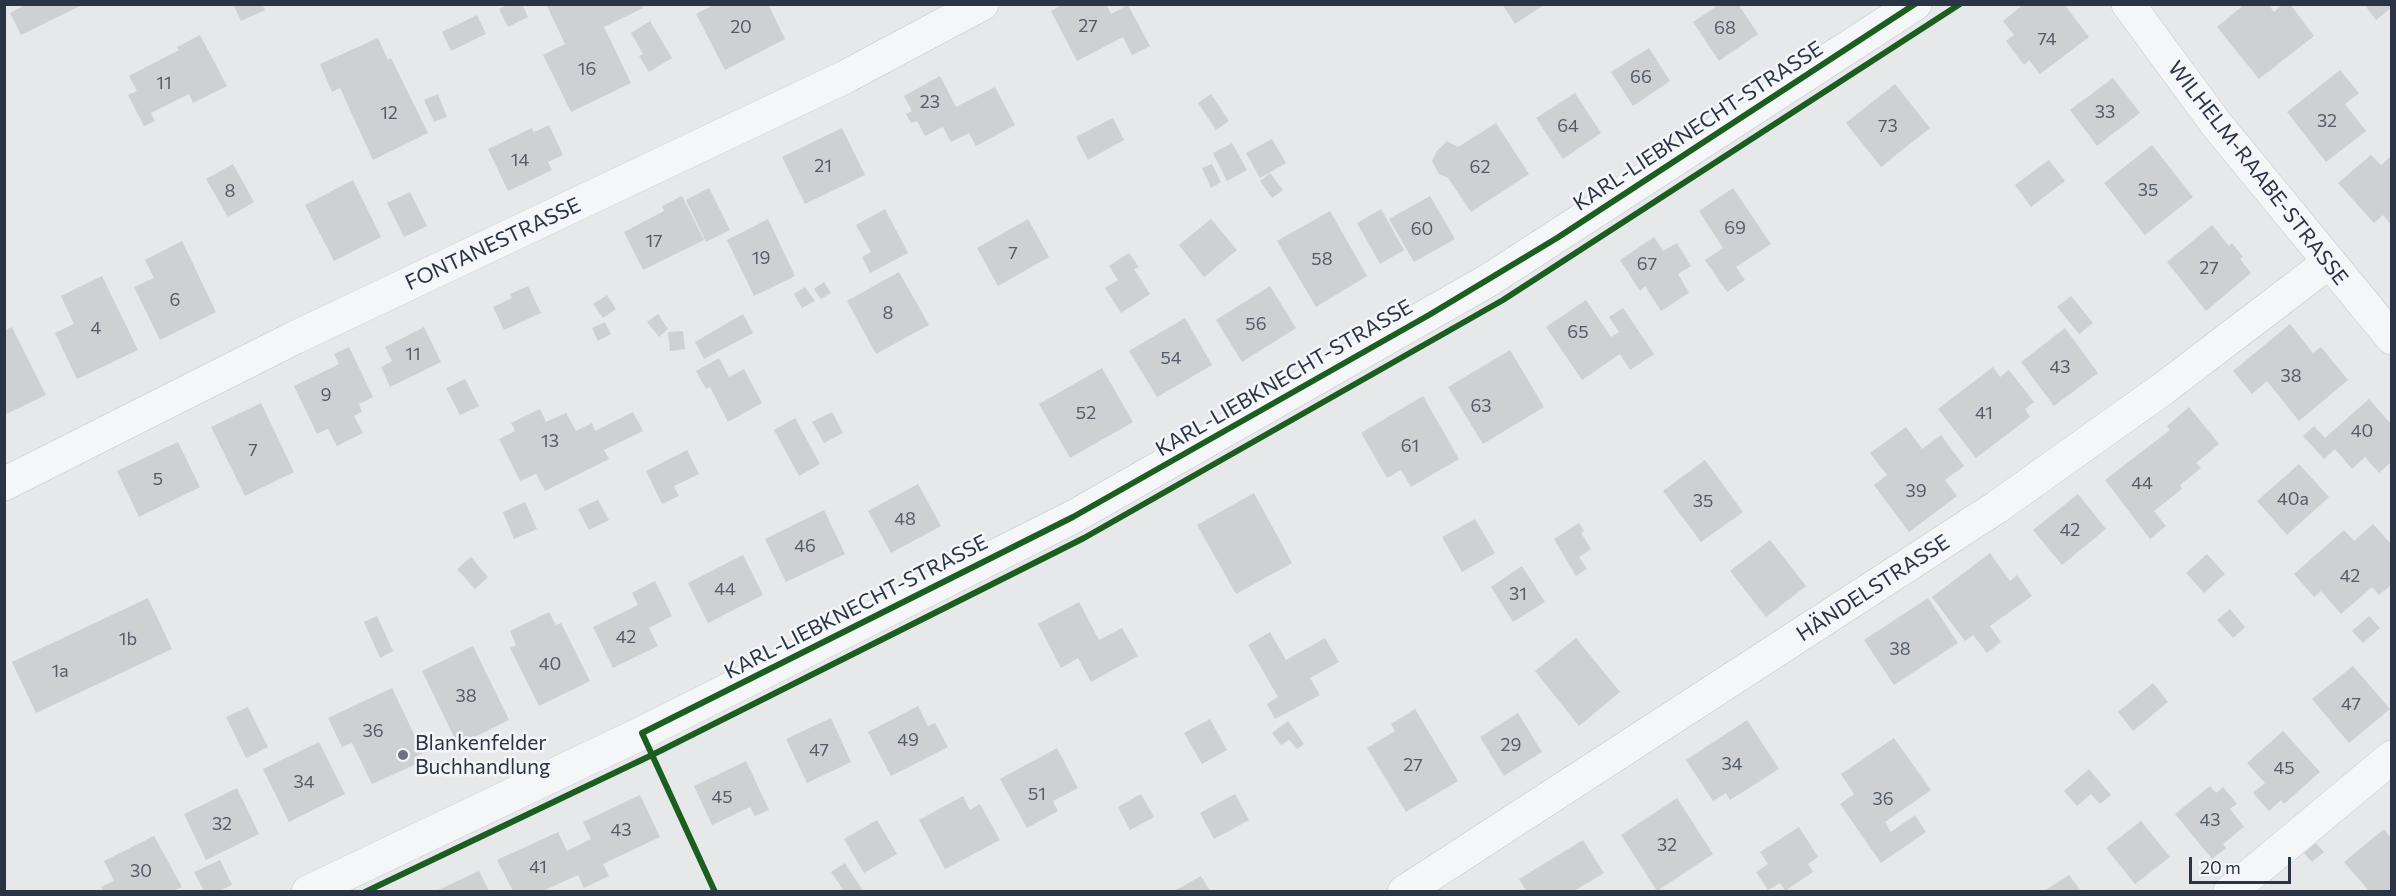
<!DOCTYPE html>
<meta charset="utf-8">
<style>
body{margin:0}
#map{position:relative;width:2396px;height:896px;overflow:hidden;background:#e6e8ea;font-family:Commissioner,sans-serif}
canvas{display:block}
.frame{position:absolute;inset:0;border:6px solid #2b3445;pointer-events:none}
.scale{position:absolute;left:2189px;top:857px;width:102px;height:27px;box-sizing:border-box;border:3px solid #2b3445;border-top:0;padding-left:8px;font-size:18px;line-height:21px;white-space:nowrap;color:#2b3445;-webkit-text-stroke:4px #f4f6f9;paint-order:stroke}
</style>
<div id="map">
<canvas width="2396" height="896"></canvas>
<div class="frame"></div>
<div class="scale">20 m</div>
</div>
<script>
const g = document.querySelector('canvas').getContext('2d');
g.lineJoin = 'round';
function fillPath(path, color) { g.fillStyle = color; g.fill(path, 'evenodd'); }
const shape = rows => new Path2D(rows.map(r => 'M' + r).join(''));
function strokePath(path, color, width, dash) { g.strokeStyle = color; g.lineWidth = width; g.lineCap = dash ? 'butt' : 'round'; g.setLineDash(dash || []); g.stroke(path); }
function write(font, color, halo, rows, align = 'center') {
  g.font = font + ' Commissioner,sans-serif'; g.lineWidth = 5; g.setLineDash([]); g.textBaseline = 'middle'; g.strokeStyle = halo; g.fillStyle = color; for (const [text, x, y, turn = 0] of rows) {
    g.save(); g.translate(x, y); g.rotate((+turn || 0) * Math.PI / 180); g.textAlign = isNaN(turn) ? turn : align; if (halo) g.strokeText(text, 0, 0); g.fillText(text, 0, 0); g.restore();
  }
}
fillPath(shape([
 [22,4,84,4,21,35,10,13,23,6],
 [233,4,262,4,265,10,241,21],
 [509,4,522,4,528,17,508,27,499,9],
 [546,4,641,4,643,8,604,27,631,83,571,112,543,55,565,44],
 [715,4,768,4,785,39,725,70,696,14],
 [1063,4,1106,4,1111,14,1128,5,1150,46,1132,55,1123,37,1077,61,1051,11],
 [1502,4,1545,4,1515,24],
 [1720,4,1738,4,1758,34,1719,61,1693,22],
 [2024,4,2064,4,2089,37,2040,74,2029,60,2024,65,2006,41,2014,35,2003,21],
 [2245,4,2268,4,2274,12,2283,4,2290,4,2314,36,2259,79,2217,27],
 [2364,4,2391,4,2391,8,2376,20],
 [477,15,486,34,451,51,442,32],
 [650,21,672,58,649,72,639,56,643,54,631,33],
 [200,35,227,86,193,103,189,94,151,113,155,121,144,126,128,95,137,91,129,76,179,50,177,47],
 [378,38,388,60,391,58,428,133,373,160,340,88,332,92,320,64],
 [1649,48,1670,81,1633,106,1611,72],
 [2340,70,2359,93,2345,104,2366,131,2326,162,2287,112],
 [940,76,956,107,995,87,1015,125,976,146,969,133,951,142,943,127,925,136,917,121,911,123,906,114,912,111,904,96],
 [2113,78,2140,113,2097,146,2070,110],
 [1895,84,1930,128,1881,167,1846,123],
 [1575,93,1601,133,1563,159,1536,118],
 [438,94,447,117,434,122,424,100],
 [1211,94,1229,121,1216,130,1198,103],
 [1113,118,1124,140,1088,160,1076,137],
 [1496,123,1529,174,1471,212,1448,178,1439,174,1432,161,1437,151,1447,141,1458,147],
 [549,125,563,155,548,162,552,170,508,191,488,149,532,128,539,143,534,132],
 [842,128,865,175,805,204,782,157],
 [1272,139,1286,163,1260,178,1246,153],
 [1232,143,1247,170,1227,181,1213,153],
 [2152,145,2193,197,2145,235,2104,183],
 [2371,155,2381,165,2391,156,2391,225,2383,215,2374,223,2338,183],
 [2049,160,2065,181,2031,207,2015,185],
 [233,164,254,202,228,217,206,179],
 [1212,164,1221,182,1211,188,1202,168],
 [1270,173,1283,190,1272,198,1260,181],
 [353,180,381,237,334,261,305,205],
 [709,188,730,230,706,242,686,200],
 [1733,188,1771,244,1736,267,1745,280,1727,292,1705,260,1723,248,1699,211],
 [410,192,427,226,404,237,387,203],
 [682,196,704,240,643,270,624,232,664,211,662,206],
 [1430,196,1455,239,1414,262,1389,219],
 [885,209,908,253,870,273,862,257,871,252,856,225],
 [1381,209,1404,250,1380,264,1357,223],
 [1330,211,1367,276,1316,307,1277,241],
 [768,219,795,276,754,296,727,240],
 [1028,219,1049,257,998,286,977,248],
 [1211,219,1237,250,1204,277,1179,245],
 [2212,225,2229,246,2232,243,2243,257,2240,259,2251,273,2206,311,2167,262],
 [1654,237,1663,251,1677,243,1691,266,1678,274,1689,293,1661,311,1645,286,1640,291,1620,260],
 [182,241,216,312,160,340,134,287,154,278,145,260],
 [1129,253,1139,267,1134,269,1150,294,1121,313,1105,288,1118,280,1109,266],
 [899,272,929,325,876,354,847,301],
 [102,276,138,350,77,379,55,333,74,324,61,296],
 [824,282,831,293,821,299,814,289],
 [528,286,541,313,504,330,493,307,512,298,510,294],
 [1270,286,1296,328,1242,362,1216,320],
 [805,287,815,301,802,308,794,294],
 [607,295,616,309,603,318,593,304],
 [2071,296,2093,323,2079,334,2057,307],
 [1586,300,1611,337,1619,332,1609,317,1623,308,1654,354,1630,370,1620,354,1582,380,1546,327],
 [658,314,668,329,659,337,647,322],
 [743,314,753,333,704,359,695,342],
 [1185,318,1212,365,1157,397,1129,351],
 [605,322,611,334,598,341,592,328],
 [2290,324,2313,353,2321,347,2348,380,2299,421,2267,381,2252,394,2233,371],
 [12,327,46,395,4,415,4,331],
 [424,327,441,362,390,387,381,367,392,361,385,347],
 [2065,328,2098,373,2054,406,2021,362],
 [683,331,685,349,670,351,668,332],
 [349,347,373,397,359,404,362,412,354,416,363,433,337,446,328,429,317,434,294,386,339,364,334,354],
 [1510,350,1544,407,1483,444,1448,387],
 [719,358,729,377,744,369,762,403,728,422,710,387,706,389,696,371],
 [1993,367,2000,377,2009,370,2034,402,2025,409,2030,417,1976,458,1938,409],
 [1102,368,1133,422,1070,458,1039,404],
 [465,379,479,406,460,415,446,388],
 [1423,396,1459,459,1411,487,1401,470,1387,478,1361,433],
 [2369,399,2391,424,2391,462,2379,473,2365,457,2352,469,2335,449,2324,459,2303,436,2314,426,2325,438],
 [261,403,294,472,245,496,211,427],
 [2189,407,2219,444,2196,463,2201,468,2180,485,2182,489,2154,511,2166,526,2150,539,2105,480,2170,430,2167,426],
 [540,409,546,422,566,413,576,431,592,423,595,431,633,412,643,431,604,450,609,459,545,491,536,474,520,481,499,439,515,431,511,423],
 [832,412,843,433,824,443,812,422],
 [795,418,820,464,799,476,774,430],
 [1906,427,1922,449,1941,435,1964,466,1945,480,1957,496,1909,532,1874,485,1887,475,1870,453],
 [178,442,200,487,139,517,117,471],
 [687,450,699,474,674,486,679,496,662,504,646,471],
 [1705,460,1743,512,1701,542,1663,491],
 [2299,464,2329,497,2287,535,2257,501],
 [918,484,941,526,891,553,868,511],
 [1254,493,1292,563,1236,594,1197,525],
 [2078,494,2106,529,2062,565,2033,530],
 [598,500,609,520,589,530,578,509],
 [525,502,537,529,514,539,503,512],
 [824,510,845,554,786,582,765,539],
 [1475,519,1495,553,1462,572,1442,537],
 [1579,523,1584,531,1581,533,1591,549,1579,557,1587,569,1576,576,1554,539],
 [2373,524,2391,544,2391,585,2379,595,2372,587,2341,614,2321,591,2314,597,2294,574,2344,530,2354,541],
 [1770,540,1806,586,1766,617,1730,571],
 [1990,553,2010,581,2017,575,2032,596,1990,626,2001,642,1987,653,1973,635,1965,641,1932,597],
 [2207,554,2225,574,2204,593,2186,573],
 [743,555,763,595,708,623,688,583],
 [471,557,488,577,475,589,457,569],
 [1522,566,1545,602,1513,622,1491,587],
 [655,581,672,616,649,628,658,646,613,668,593,627,638,605,632,593],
 [148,598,172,649,36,713,12,662],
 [1928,598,1958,643,1894,685,1864,640],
 [1079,602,1099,640,1122,628,1138,656,1091,682,1078,658,1061,668,1038,624],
 [2230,609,2245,627,2233,638,2217,620],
 [549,612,556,625,561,623,590,681,539,706,510,648,516,645,510,631],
 [377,616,393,651,380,658,364,622],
 [2369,616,2380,628,2363,643,2352,631],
 [1270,632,1286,660,1325,638,1339,662,1310,678,1320,695,1275,719,1267,704,1278,697,1248,645],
 [1576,638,1620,692,1579,726,1535,671],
 [473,646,509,720,458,745,422,671],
 [2353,666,2390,709,2349,743,2312,699],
 [2153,683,2168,702,2133,731,2118,712],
 [392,688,423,753,417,756,421,762,372,784,352,743,342,747,328,718],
 [918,706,928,726,935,723,948,747,891,776,868,732],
 [248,707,268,747,246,758,226,717],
 [1415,709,1458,781,1406,812,1367,748,1395,731,1391,724],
 [1518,713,1542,752,1504,776,1480,737],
 [831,718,851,762,807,783,786,739],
 [1210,719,1227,750,1202,764,1184,733],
 [1747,720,1779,769,1730,800,1726,793,1713,801,1686,760],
 [1288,721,1304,744,1297,749,1289,740,1281,745,1272,733],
 [2283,731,2320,772,2284,804,2281,800,2269,811,2253,793,2265,783,2247,763],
 [1894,738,1931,790,1885,822,1891,832,1915,815,1926,832,1881,863,1840,804,1854,794,1841,774],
 [319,742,345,794,289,822,263,769],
 [1057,748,1078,788,1053,801,1058,811,1027,828,1000,779],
 [746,761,769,810,755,816,750,807,712,825,694,786],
 [2089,769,2111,795,2100,804,2091,794,2077,806,2064,791],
 [2210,786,2216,793,2223,787,2237,804,2230,809,2244,827,2223,844,2226,848,2212,859,2175,814],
 [237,788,259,834,206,860,184,814],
 [1141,794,1154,817,1130,830,1118,807],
 [1235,794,1249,820,1214,839,1200,813],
 [640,795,660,837,603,864,609,876,584,888,578,875,543,891,513,891,497,860,558,832,567,851,591,839,583,822],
 [963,796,970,810,980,804,1000,840,945,869,919,820],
 [1677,798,1713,854,1657,891,1621,835],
 [877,820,897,854,864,873,844,839],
 [2141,821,2170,857,2135,884,2106,848],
 [1799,827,1818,857,1808,864,1813,872,1785,891,1780,883,1768,890,1756,872,1768,864,1760,852],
 [2384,829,2391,838,2391,891,2369,891,2344,862],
 [154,836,182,887,173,891,103,891,101,887,114,881,104,861],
 [1583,840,1604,873,1574,891,1526,891,1519,879],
 [2316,843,2324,852,2312,862,2304,853],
 [220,860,232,885,219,891,204,891,194,872],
 [845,863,863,891,844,891,831,872],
 [479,871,489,891,436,891],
 [2069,875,2081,891,2044,891],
 [1201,876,1210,891,1174,891]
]), '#ced0d3');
const minor = shape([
 [2128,4,2217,125,2392,338],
 [4,484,294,338,845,77,982,4],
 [308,892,642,733,1073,517,1489,280,1915,4],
 [1404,892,1997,507,2164,388,2328,263],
 [2230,892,2392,757]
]);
strokePath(minor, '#c4c6c8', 34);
strokePath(minor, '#f5f6f7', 33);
strokePath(shape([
 [365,892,652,755,1084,538,1503,300,1960,4],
 [715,892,642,733,1073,517,1429,315,1557,238,1915,4]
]), '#1b5e20', 6);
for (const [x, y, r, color] of [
 [403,755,6,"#6c737f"]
]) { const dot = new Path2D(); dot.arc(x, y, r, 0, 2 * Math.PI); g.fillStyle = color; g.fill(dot); strokePath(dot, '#f4f6f9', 2); }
write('18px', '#545c69', null, [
 ["27",1088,26],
 ["20",741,27],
 ["68",1725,28],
 ["74",2047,39],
 ["16",587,69],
 ["66",1641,77],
 ["11",164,83],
 ["23",930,102],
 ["33",2105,112],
 ["12",389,113],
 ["32",2327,121],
 ["64",1568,126],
 ["73",1888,126],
 ["14",520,160],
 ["21",823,166],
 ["62",1480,167],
 ["35",2148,190],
 ["8",230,191],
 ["69",1735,228],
 ["60",1422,229],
 ["17",654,241],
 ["7",1013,253],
 ["19",761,258],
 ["58",1322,259],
 ["67",1647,264],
 ["27",2209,268],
 ["6",175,300],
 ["8",888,313],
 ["56",1256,324],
 ["4",96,328],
 ["65",1578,332],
 ["11",413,354],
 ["54",1171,358],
 ["43",2060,367],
 ["38",2291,376],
 ["9",326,395],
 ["63",1481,406],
 ["52",1086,413],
 ["41",1984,413],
 ["40",2362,431],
 ["13",550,441],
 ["61",1410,446],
 ["7",253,450],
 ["5",158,479],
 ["44",2142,483],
 ["39",1916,491],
 ["40a",2293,499],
 ["35",1703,501],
 ["48",905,519],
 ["42",2070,530],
 ["46",805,546],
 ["42",2350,576],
 ["44",725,589],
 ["31",1518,594],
 ["42",626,637],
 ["1b",128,639],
 ["38",1900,649],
 ["40",550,664],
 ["1a",60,671],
 ["38",466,696],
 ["47",2351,704],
 ["36",373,731],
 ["49",908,740],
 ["29",1511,745],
 ["47",819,750],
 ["34",1732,764],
 ["27",1413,765],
 ["45",2284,768],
 ["34",304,782],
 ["51",1037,794],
 ["45",722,797],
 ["36",1883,799],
 ["43",2210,820],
 ["32",222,824],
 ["43",621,830],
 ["32",1667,845],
 ["41",538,867],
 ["30",141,871]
]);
write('21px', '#2b3445', '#f4f6f9', [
 ["KARL-LIEBKNECHT-STRASSE",1698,126,-33],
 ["WILHELM-RAABE-STRASSE",2258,173,52],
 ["FONTANESTRASSE",493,244,-25],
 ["KARL-LIEBKNECHT-STRASSE",1284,378,-30],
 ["HÄNDELSTRASSE",1873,588,-33],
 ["KARL-LIEBKNECHT-STRASSE",856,607,-27]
]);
write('21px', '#2b3445', '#f4f6f9', [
 ["Blankenfelder",415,743],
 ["Buchhandlung",415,767]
], 'left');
</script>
